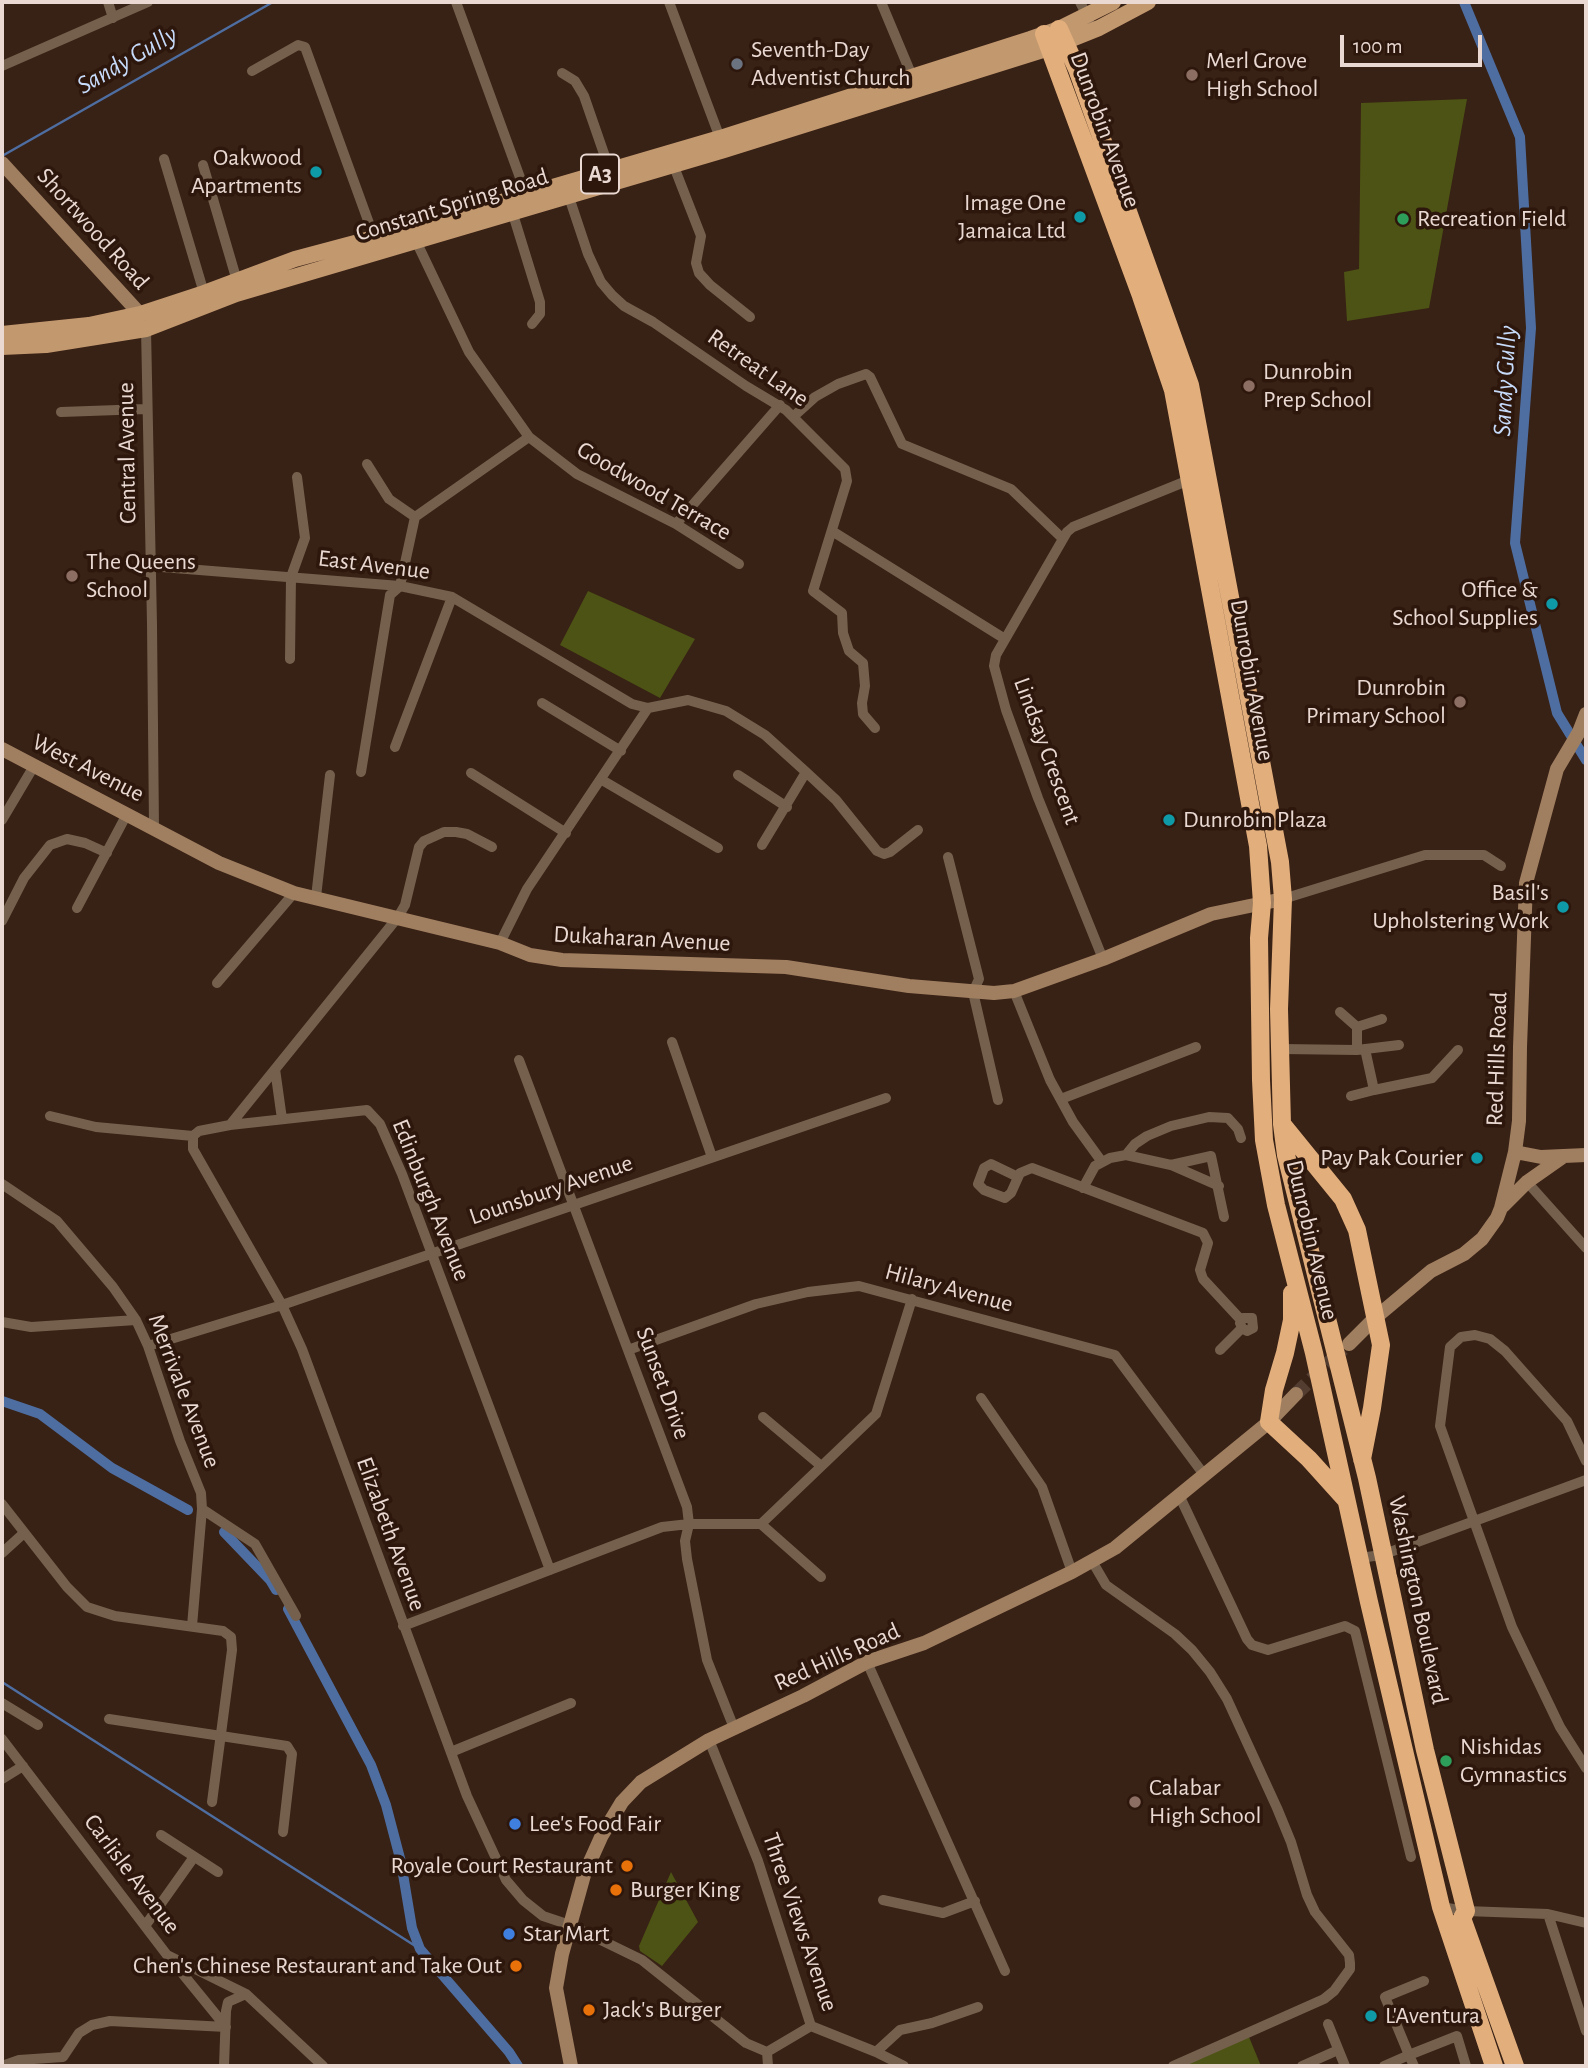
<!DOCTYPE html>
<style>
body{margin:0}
#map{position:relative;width:1588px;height:2068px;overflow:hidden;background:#382115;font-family:"Alegreya Sans",sans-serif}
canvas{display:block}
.frame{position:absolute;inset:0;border:4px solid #e9d9d2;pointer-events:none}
.scale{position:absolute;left:1340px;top:35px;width:142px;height:32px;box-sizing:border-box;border:4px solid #e9d9d2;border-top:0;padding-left:9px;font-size:21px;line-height:24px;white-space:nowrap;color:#e9d9d2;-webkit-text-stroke:5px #2d170c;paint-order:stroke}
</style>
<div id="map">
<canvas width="1588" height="2068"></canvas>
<div class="frame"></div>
<div class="scale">100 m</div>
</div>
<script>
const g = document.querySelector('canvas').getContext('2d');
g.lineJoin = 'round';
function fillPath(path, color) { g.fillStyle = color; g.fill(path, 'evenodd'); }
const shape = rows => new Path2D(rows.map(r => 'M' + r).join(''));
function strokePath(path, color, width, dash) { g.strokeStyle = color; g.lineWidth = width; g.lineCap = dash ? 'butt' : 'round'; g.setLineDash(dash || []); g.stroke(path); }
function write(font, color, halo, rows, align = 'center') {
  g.font = font + ' "Alegreya Sans",sans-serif'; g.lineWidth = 7; g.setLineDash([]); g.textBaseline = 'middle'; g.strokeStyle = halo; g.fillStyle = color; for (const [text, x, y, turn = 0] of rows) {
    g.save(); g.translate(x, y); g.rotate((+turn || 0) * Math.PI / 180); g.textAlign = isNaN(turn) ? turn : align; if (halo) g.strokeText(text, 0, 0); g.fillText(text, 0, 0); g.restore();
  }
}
fillPath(shape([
 [1467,99,1429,308,1347,321,1344,272,1359,269,1361,103],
 [588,591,695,639,660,698,560,645],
 [671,1872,698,1922,662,1966,640,1951,639,1946],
 [1249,2037,1261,2066,1176,2066]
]), '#4c5314');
strokePath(shape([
 [2,156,273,2],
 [2,1682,420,1949]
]), '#4e6ea1', 2.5);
strokePath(shape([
 [1464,2,1520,137,1531,328,1515,543,1557,713,1586,760],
 [2,1401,40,1414,112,1468,188,1510],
 [224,1532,270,1580,276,1590],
 [288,1609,371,1765,386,1805,401,1862,412,1928,420,1949,509,2052,518,2066]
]), '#4e6ea1', 10);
strokePath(shape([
 [1296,1394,1343,1349]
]), '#533d31', 14, [14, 7]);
strokePath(shape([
 [108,2,113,18],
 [456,2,526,194],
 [669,2,720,138],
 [881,2,912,76],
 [1080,2,1089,20],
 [2,66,148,2],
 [252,71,298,45,305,47,374,237],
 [562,73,575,81,584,96,610,171],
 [164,159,204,293],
 [673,164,701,236,696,263,699,273,710,285,750,317],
 [203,165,237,281],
 [568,194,588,254,601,282,612,295,624,306,653,322,746,386,786,410,845,469,847,481,813,591,842,613,843,633,849,651,863,663,865,686,862,703,863,714,875,728],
 [512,211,540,302,540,314,532,324],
 [416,241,469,352,529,437,577,474,676,524,739,564],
 [146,329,152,624,154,828],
 [61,412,146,409],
 [794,416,815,397,838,384,866,374,870,377,902,444,1011,489,1062,538],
 [367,464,389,499,415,517],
 [676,524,780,405],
 [832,531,1005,639],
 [149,566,400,586,452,597,632,704,648,708,688,700,726,711,765,735,806,772,836,800,877,851,884,854,890,852,918,830],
 [290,659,291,577,305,538,297,477],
 [542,703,621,751],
 [395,747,452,597],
 [361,772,390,595,400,586,415,517,529,437],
 [471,773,566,833],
 [738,775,787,807],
 [602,780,718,848],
 [2,820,34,766],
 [762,845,806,772],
 [948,857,979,979,973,992,998,1100],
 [316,897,330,775],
 [1283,899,1425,855,1484,855,1501,866],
 [77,908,127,814],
 [2,921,24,878,50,845,67,839,85,843,107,853],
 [500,943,527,889,648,708],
 [1103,959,1038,798,1006,710,994,666,996,655,1067,532,1073,527,1194,478],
 [217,983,294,893],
 [1014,991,1050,1080,1073,1122,1102,1162],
 [1340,1012,1357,1027,1357,1050],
 [1357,1027,1382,1019],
 [672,1042,712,1157],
 [1282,1049,1357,1050,1399,1045],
 [519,1060,687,1507,689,1524,685,1541,687,1559,707,1660,734,1728],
 [275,1069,282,1119],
 [1374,1090,1432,1078,1458,1050],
 [1351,1096,1374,1090,1365,1049],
 [1061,1099,1196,1047],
 [50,1116,96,1127,193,1136,199,1131,230,1125,367,1110,380,1124,402,1174,550,1570],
 [230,1125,398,917,405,905,419,847,424,841,444,832,456,832,467,834,492,847],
 [193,1136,193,1149,282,1305,302,1349,467,1796,506,1880,523,1900,543,1916,570,1925,642,1960,746,2043,767,2052],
 [1126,1155,1135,1144,1147,1136,1171,1126,1209,1117,1228,1118,1238,1129,1241,1138],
 [1171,1165,1211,1156,1224,1217],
 [1018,1177,991,1164,984,1168,978,1184,984,1190,1005,1198,1011,1193,1020,1173,1032,1168,1203,1233,1208,1243,1200,1270,1203,1279,1241,1320],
 [1527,1182,1586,1248],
 [2,1184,57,1221,113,1287,136,1320,148,1346,180,1441,201,1493,202,1509,192,1626],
 [1083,1188,1095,1166,1110,1158,1126,1155,1171,1165,1219,1186],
 [2,1322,31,1327,136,1320],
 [148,1346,282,1305,886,1098],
 [628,1350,756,1304,808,1292,859,1286,1115,1355,1205,1476],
 [1220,1350,1242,1328,1240,1323,1243,1318,1252,1318,1253,1328,1247,1331,1242,1328],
 [981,1398,1042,1487,1072,1572],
 [763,1417,820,1465],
 [1586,1461,1567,1421,1505,1351,1490,1339,1475,1335,1461,1337,1450,1347,1440,1426,1512,1627,1560,1727,1586,1768],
 [1180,1497,1247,1639,1252,1645,1268,1650,1345,1626,1355,1631,1411,1857],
 [2,1504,67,1587,87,1607,115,1616,223,1631,231,1637,232,1650,212,1802],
 [202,1509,255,1544,296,1616],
 [761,1524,821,1577],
 [2,1553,24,1533],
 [1359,1558,1382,1555,1586,1480],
 [1092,1561,1106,1585,1175,1634,1192,1650,1210,1672,1227,1699,1277,1808,1291,1842,1307,1895,1315,1912,1349,1955,1350,1963,1350,1969,1334,1991,1324,1999,1173,2066],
 [403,1626,662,1527,689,1524,761,1524,876,1414,912,1299],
 [867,1662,1005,1971],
 [2,1703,38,1725],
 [109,1719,287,1746,292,1754,283,1832],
 [2,1739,167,1955,246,1994,323,2066],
 [709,1740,758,1861,811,2026],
 [451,1752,571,1703],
 [2,1779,23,1766],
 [161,1835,218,1872],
 [883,1900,943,1913,975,1901],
 [1441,1907,1466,1911,1548,1914,1586,1923],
 [1548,1914,1586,2031],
 [145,1926,194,1857],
 [169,1957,226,2027],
 [1328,2024,1345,2066],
 [811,2026,876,2052,904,2066],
 [767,2052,811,2026],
 [767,2052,768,2066],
 [876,2052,900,2030,932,2023,978,2007],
 [2,2066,19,2060,63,2057,79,2033,92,2025,110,2021,226,2027],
 [224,2066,226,2011,228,2002,246,1994],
 [1302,2066,1338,2050],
 [1384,2066,1409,2055,1385,1997,1424,1981],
 [1414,2066,1409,2055,1457,2036,1466,2066]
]), '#74604c', 10);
strokePath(shape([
 [2,163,140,314,143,321],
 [2,749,219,863,294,893,500,943,530,955,562,960,786,967,909,986,994,993,1014,991,1103,959,1211,914,1283,899],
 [1515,1152,1541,1157,1586,1155],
 [1503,1206,1527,1182,1564,1156],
 [1349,1344,1375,1318,1431,1271,1464,1254,1482,1239,1497,1218,1501,1208,1515,1152,1519,1121,1520,1047,1526,883,1557,769,1579,732,1586,714],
 [571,2066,556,1988,562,1954,584,1875,602,1835,622,1802,641,1782,709,1740,803,1696,867,1662,924,1643,1072,1572,1115,1548,1269,1422,1296,1394]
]), '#a07f60', 14);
strokePath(shape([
 [2,334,89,325,140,314,204,293,295,259,430,223,720,138,1030,39,1059,29,1113,2],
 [2,347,46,345,146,329,236,294,724,150,1049,48,1099,28,1148,2]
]), '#c2986f', 16);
strokePath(shape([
 [1059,29,1077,69,1190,385,1280,862,1283,899,1279,1009,1282,1124,1286,1155,1367,1478,1425,1750,1466,1911,1462,1918,1515,2066],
 [1044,34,1141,296,1173,390,1258,846,1262,903,1259,938,1261,1080,1264,1140,1276,1205,1314,1353,1369,1602,1441,1907,1494,2066],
 [1282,1124,1343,1199,1357,1230,1381,1345,1372,1408,1362,1459],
 [1292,1293,1292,1320,1285,1353,1274,1390,1269,1422,1309,1459,1346,1500]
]), '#e1ae7c', 18);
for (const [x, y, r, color] of [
 [737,64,7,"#6b7280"],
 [1192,75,7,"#8d6e63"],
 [316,172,7,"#0f9aa8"],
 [1080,217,7,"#0f9aa8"],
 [1403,219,7,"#2e9e5b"],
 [1249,386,7,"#8d6e63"],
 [72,576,7,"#8d6e63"],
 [1552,604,7,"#0f9aa8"],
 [1460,702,7,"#8d6e63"],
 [1169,820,7,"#0f9aa8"],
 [1563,907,7,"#0f9aa8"],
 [1477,1158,7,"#0f9aa8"],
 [1446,1761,7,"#2e9e5b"],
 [1135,1802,7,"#8d6e63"],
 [515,1824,7,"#3f7fe0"],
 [627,1866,7,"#e8710a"],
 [616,1890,7,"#e8710a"],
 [509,1934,7,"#3f7fe0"],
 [516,1966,7,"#e8710a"],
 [589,2010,7,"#e8710a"],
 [1371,2016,7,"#0f9aa8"]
]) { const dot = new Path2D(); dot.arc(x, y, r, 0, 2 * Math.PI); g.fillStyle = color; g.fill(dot); strokePath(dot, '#2d170c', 2.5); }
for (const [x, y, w] of [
 [600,174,38]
]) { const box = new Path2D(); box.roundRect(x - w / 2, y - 19.5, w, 39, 5); g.fillStyle = '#2d170c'; g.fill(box); strokePath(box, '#e9d9d2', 2); }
write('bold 23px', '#e9d9d2', null, [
 ["A3",600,174]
]);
write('24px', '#e9d9d2', '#2d170c', [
 ["Seventh-Day",751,50],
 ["Adventist Church",751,78],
 ["Merl Grove",1206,61],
 ["High School",1206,89],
 ["Oakwood",302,158,"right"],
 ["Apartments",302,186,"right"],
 ["Image One",1066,203,"right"],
 ["Jamaica Ltd",1066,231,"right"],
 ["Recreation Field",1417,219],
 ["Dunrobin",1263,372],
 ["Prep School",1263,400],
 ["The Queens",86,562],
 ["School",86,590],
 ["Office &",1538,590,"right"],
 ["School Supplies",1538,618,"right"],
 ["Dunrobin",1446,688,"right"],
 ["Primary School",1446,716,"right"],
 ["Dunrobin Plaza",1183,820],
 ["Basil's",1549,893,"right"],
 ["Upholstering Work",1549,921,"right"],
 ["Pay Pak Courier",1463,1158,"right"],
 ["Nishidas",1460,1747],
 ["Gymnastics",1460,1775],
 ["Calabar",1149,1788],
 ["High School",1149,1816],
 ["Lee's Food Fair",529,1824],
 ["Royale Court Restaurant",613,1866,"right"],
 ["Burger King",630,1890],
 ["Star Mart",523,1934],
 ["Chen's Chinese Restaurant and Take Out",502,1966,"right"],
 ["Jack's Burger",603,2010],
 ["L'Aventura",1385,2016]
], 'left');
write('24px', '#e9d9d2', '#2d170c', [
 ["Dunrobin Avenue",1105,130,70],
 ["Constant Spring Road",452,205,-17],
 ["Shortwood Road",93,229,48],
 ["Retreat Lane",758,368,35],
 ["Central Avenue",127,453,-91],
 ["Goodwood Terrace",654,491,30],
 ["East Avenue",374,565,7],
 ["Dunrobin Avenue",1252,680,80],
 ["Lindsay Crescent",1047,751,70],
 ["West Avenue",88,768,27],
 ["Dukaharan Avenue",642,939,3],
 ["Red Hills Road",1497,1059,-88],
 ["Lounsbury Avenue",551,1190,-19],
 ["Edinburgh Avenue",431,1200,68],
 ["Dunrobin Avenue",1312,1240,77],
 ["Hilary Avenue",949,1288,15],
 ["Sunset Drive",663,1383,70],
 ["Merrivale Avenue",184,1391,69],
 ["Elizabeth Avenue",391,1534,70],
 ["Washington Boulevard",1418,1600,78],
 ["Red Hills Road",837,1657,-24],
 ["Carlisle Avenue",132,1874,53],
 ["Three Views Avenue",800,1922,71]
]);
write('italic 26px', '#c6daf9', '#2d170c', [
 ["Sandy Gully",127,60,-30],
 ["Sandy Gully",1505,381,-87]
]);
</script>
